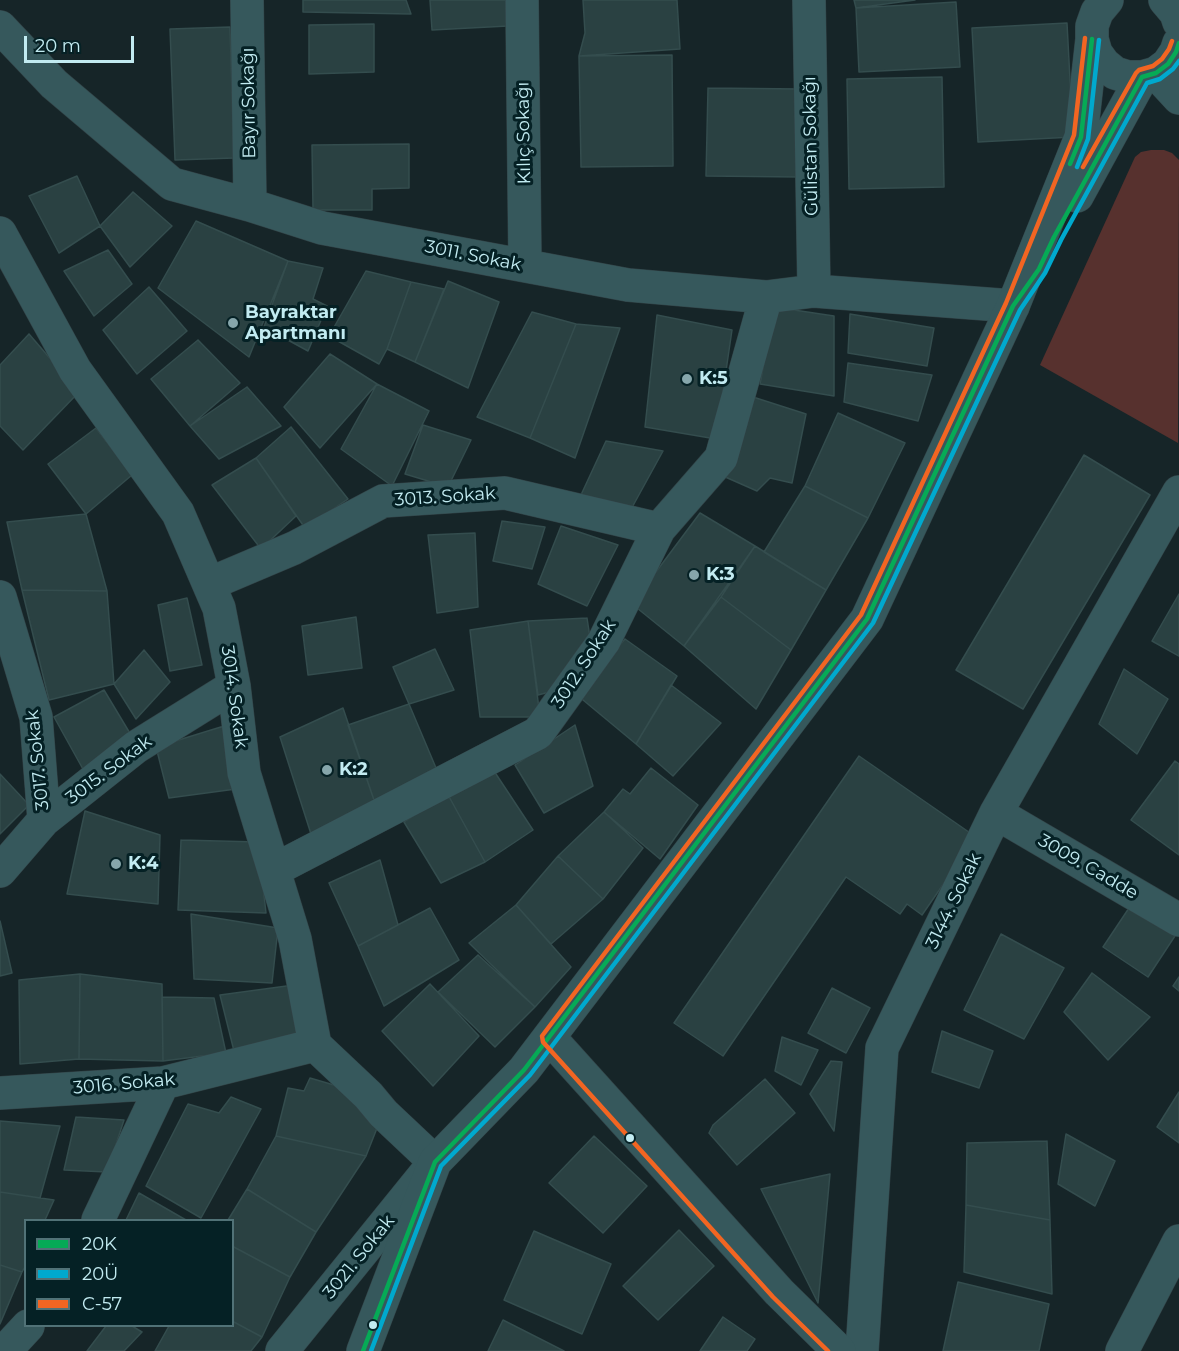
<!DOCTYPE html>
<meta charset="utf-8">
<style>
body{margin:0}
#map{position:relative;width:1179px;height:1351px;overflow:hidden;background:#162528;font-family:Montserrat,sans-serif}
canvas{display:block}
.legend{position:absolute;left:24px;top:1219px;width:210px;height:108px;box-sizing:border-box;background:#052125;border:2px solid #517277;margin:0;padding:8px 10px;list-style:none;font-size:18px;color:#c2ebf1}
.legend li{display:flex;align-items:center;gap:12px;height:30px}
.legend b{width:30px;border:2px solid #517277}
.scale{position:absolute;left:24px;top:36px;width:110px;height:27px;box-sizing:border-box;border:3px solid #c2ebf1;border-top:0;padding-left:8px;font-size:18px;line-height:21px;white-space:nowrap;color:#c2ebf1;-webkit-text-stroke:4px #052125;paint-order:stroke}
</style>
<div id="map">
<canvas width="1179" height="1351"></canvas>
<ul class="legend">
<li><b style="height:8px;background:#06aa56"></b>20K</li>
<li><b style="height:8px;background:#00a9ce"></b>20Ü</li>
<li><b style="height:8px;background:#f26522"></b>C-57</li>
</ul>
<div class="scale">20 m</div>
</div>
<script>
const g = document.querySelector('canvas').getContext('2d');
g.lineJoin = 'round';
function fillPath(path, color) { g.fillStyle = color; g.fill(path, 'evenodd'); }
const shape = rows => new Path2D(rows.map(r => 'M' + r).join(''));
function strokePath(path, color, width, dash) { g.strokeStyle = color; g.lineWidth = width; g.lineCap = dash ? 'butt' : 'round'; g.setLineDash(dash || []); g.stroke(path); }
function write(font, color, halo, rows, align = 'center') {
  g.font = font + ' Montserrat,sans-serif'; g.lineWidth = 6; g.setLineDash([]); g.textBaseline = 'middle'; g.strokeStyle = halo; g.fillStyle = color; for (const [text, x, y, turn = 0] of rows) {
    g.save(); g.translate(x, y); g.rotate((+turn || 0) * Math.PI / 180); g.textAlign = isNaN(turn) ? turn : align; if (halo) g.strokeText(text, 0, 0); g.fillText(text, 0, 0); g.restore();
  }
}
fillPath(shape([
 [1151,150,1164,150,1172,153,1179,160,1178,443,1040,365,1135,157,1141,152]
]), '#57312e');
const building = shape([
 [303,0,406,0,411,14,303,12,303,0],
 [430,0,506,0,508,26,432,30,430,0],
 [583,0,677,0,680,49,579,56,585,33,583,0],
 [854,0,915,0,856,8,854,0],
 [956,2,960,67,859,72,856,8,956,2],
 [1067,23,1073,137,978,142,972,28,1067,23],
 [374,24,374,72,309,74,309,25,374,24],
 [230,27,234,158,175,160,170,29,230,27],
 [672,55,673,166,581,167,579,56,672,55],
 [942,77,944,187,849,189,847,79,942,77],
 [708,88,801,89,800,177,706,176,708,88],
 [409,144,409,188,372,189,372,210,313,210,312,145,409,144],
 [77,176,100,226,59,253,29,196,77,176],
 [133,192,172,226,130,267,100,226,133,192],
 [196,221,288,261,249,357,158,288,196,221],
 [108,250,132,284,94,316,64,271,108,250],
 [288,261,323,268,313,299,327,306,308,351,264,327,288,261],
 [366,271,411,282,387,349,379,364,329,336,366,271],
 [448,281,499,302,468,388,415,362,448,281],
 [411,282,444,289,415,362,387,349,411,282],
 [149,287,187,331,137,374,103,330,149,287],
 [774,307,834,316,834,396,760,384,774,307],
 [532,312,576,324,530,438,477,417,532,312],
 [850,314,934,328,927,366,848,353,850,314],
 [657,315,732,330,716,439,645,427,657,315],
 [576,324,620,328,575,458,530,438,576,324],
 [29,334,79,392,23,450,0,426,0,365,29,334],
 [198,340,240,383,190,426,151,379,198,340],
 [330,354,377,384,320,448,284,407,330,354],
 [848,363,932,375,918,421,844,402,848,363],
 [377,384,429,411,392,486,341,449,377,384],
 [247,387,281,426,219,459,190,426,247,387],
 [753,397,806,414,792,483,770,478,757,491,723,476,753,397],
 [838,413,905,443,868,518,805,486,838,413],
 [423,425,471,440,448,487,405,474,423,425],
 [291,427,348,499,305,528,256,458,291,427],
 [96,428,132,475,86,514,48,464,96,428],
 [606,441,663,451,629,513,580,497,606,441],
 [1084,455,1150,495,1023,709,956,670,1084,455],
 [256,458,296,516,261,549,212,485,256,458],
 [805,486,868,518,826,590,764,552,805,486],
 [700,513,755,546,684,646,632,604,700,513],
 [86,514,107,591,22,590,7,522,86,514],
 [502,521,545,527,532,569,493,561,502,521],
 [561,526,618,545,587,606,538,584,561,526],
 [475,533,478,607,437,613,428,535,475,533],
 [755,546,826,590,791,650,721,597,755,546],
 [22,590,107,591,114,684,49,700,22,590],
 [1179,594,1179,656,1152,641,1179,594],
 [721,597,791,650,756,709,684,646,721,597],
 [187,598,202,665,170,671,158,605,187,598],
 [356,617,362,668,308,675,302,626,356,617],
 [587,618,591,644,561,689,538,695,528,621,587,618],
 [528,621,540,717,480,717,470,630,528,621],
 [625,639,677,676,636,744,577,695,625,639],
 [435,649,454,690,409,704,393,667,435,649],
 [144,650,170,682,136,719,114,684,144,650],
 [1124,669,1168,699,1137,754,1099,724,1124,669],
 [671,685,721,723,673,776,636,744,671,685],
 [104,690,134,740,84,771,54,717,104,690],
 [409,704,439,775,375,803,348,725,409,704],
 [343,708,375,803,311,834,280,737,343,708],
 [575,725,593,786,544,813,515,765,575,725],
 [224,726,236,789,169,798,156,747,224,726],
 [859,756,976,837,922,915,907,904,900,914,846,877,723,1056,674,1023,859,756],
 [1175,761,1179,764,1179,855,1131,820,1175,761],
 [651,768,698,805,660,859,604,812,623,789,630,794,651,768],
 [494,771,533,830,485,862,447,793,494,771],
 [0,774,29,805,0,834,0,774],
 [447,793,485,862,441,883,404,822,447,793],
 [85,811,160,835,158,904,67,894,85,811],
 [604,812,643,848,603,899,558,856,604,812],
 [181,840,258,842,266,913,178,910,181,840],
 [558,856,603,899,551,944,516,905,558,856],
 [380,860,398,925,358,946,329,883,380,860],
 [1137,896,1179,930,1148,977,1103,947,1137,896],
 [516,905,571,967,535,1007,469,943,516,905],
 [430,908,459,960,384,1006,358,946,430,908],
 [191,914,278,928,272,983,194,979,191,914],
 [0,921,12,973,0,976,0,921],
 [1001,934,1064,968,1024,1039,964,1010,1001,934],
 [478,955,535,1007,495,1047,438,992,478,955],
 [1092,973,1150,1017,1108,1060,1064,1012,1092,973],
 [80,974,79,1059,20,1064,19,980,80,974],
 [80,974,162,984,163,1061,79,1059,80,974],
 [1179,977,1179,991,1173,986,1179,977],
 [430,984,479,1036,433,1086,382,1031,430,984],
 [294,985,303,1041,234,1051,220,995,294,985],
 [832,988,870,1008,846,1053,808,1033,832,988],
 [162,997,214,998,226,1053,163,1061,162,997],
 [942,1031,993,1051,979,1088,932,1072,942,1031],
 [782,1037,818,1050,801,1085,775,1071,782,1037],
 [831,1061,842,1062,834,1131,810,1094,831,1061],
 [310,1078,368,1095,383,1113,366,1156,276,1136,288,1088,304,1091,310,1078],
 [765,1079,795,1113,737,1165,709,1133,713,1125,765,1079],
 [1179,1092,1179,1143,1157,1127,1179,1092],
 [231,1097,261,1109,201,1218,146,1186,188,1104,219,1113,231,1097],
 [76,1117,124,1120,107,1172,64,1170,76,1117],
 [0,1121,60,1126,40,1198,0,1192,0,1121],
 [1066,1134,1115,1161,1095,1206,1058,1184,1066,1134],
 [276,1136,366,1156,316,1232,247,1189,276,1136],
 [594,1136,647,1186,603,1233,549,1183,594,1136],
 [1047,1141,1050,1220,966,1205,967,1143,1047,1141],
 [830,1174,818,1303,761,1189,830,1174],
 [247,1189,316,1232,290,1277,232,1246,232,1220,228,1220,247,1189],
 [0,1192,54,1200,45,1220,26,1220,26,1265,22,1272,0,1265,0,1192],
 [139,1193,186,1220,126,1220,139,1193],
 [966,1205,1050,1220,1052,1294,964,1272,966,1205],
 [679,1230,714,1266,658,1320,623,1286,679,1230],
 [534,1231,611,1264,582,1334,504,1300,534,1231],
 [232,1246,290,1277,262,1337,232,1321,232,1246],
 [0,1265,22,1272,0,1324,0,1265],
 [958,1282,1049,1304,1039,1351,943,1351,958,1282],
 [723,1317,755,1339,747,1351,700,1351,723,1317],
 [503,1320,564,1351,488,1351,503,1320],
 [232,1321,262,1337,251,1351,155,1351,169,1326,232,1326,232,1321],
 [106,1326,132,1326,142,1332,124,1351,87,1351,106,1326]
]);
fillPath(building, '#2a4142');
strokePath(building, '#344d4e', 1.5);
const street = shape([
 [247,0,250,205],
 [522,0,525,265],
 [809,0,814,291],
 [0,27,54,84,172,184,250,205,322,228,628,285,766,297,814,291,1013,306],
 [0,233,75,370,178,513,219,608,234,686,244,773,295,939,315,1045,368,1095,383,1113,435,1162,282,1351],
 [209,584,294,548,383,501,505,493,659,529],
 [0,597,36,717,44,820],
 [996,813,1179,920],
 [274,870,538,733,604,641,659,529,721,458,766,297],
 [0,871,44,820,136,747,234,686],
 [0,1093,163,1083,315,1045],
 [98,1220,163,1083],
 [5,1351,28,1326],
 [862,1351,882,1048,996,813,1179,492],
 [1122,1351,1179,1241]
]);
const secondary = shape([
 [1107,0,1097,12,1092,26,1092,39,1096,53,1104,64,1115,73,1128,77,1142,77,1156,73,1168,64,1176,52,1179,43],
 [1165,0,1176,13,1179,22],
 [1156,73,1179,98],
 [1077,196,1142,77],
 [549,1037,779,1292,839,1351],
 [363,1351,435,1162,524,1070,867,619,1013,306,1081,137,1092,39]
]);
strokePath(street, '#324246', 34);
strokePath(secondary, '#324246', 34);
strokePath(street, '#36585c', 33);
strokePath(secondary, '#36585c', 33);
strokePath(shape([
 [1070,164,1081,137,1092,39],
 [363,1351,435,1162,524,1070,867,619,1013,306,1039,269,1054,237,1142,77,1156,73,1168,64,1176,52,1179,43]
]), '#06aa56', 4.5);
strokePath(shape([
 [1077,167,1088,139,1099,40],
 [371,1351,441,1166,530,1075,873,623,1020,310,1045,273,1061,240,1147,83,1160,79,1173,69,1179,61]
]), '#00a9ce', 4.5);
strokePath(shape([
 [1083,167,1136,73,1139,70,1153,66,1162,59,1169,49,1172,41],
 [828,1351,773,1297,543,1042,542,1036,861,615,1006,303,1074,135,1085,38]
]), '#f26522', 4.5);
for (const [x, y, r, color] of [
 [233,323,6,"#86a6ab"],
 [687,379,6,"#86a6ab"],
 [694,575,6,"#86a6ab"],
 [327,770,6,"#86a6ab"],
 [116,864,6,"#86a6ab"],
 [630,1138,5,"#c2ebf1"],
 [373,1325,5,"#c2ebf1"]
]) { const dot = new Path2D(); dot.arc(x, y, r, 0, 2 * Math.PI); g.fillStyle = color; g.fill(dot); strokePath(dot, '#052125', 2); }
write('18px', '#c2ebf1', '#052125', [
 ["Bayır Sokağı",249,103,-91],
 ["Kılıç Sokağı",524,133,-91],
 ["Gülistan Sokağı",811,146,-91],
 ["3011. Sokak",473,256,11],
 ["3013. Sokak",445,497,-4],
 ["3012. Sokak",584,664,-57],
 ["3014. Sokak",234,697,82],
 ["3017. Sokak",38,760,-96],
 ["3015. Sokak",109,770,-37],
 ["3009. Cadde",1088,867,30],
 ["3144. Sokak",954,901,-64],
 ["3016. Sokak",124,1084,-5],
 ["3021. Sokak",359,1257,-51]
]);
write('bold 18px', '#c2ebf1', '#052125', [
 ["Bayraktar",245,313],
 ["Apartmanı",245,334],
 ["K:5",699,379],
 ["K:3",706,575],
 ["K:2",339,770],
 ["K:4",128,864]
], 'left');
</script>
